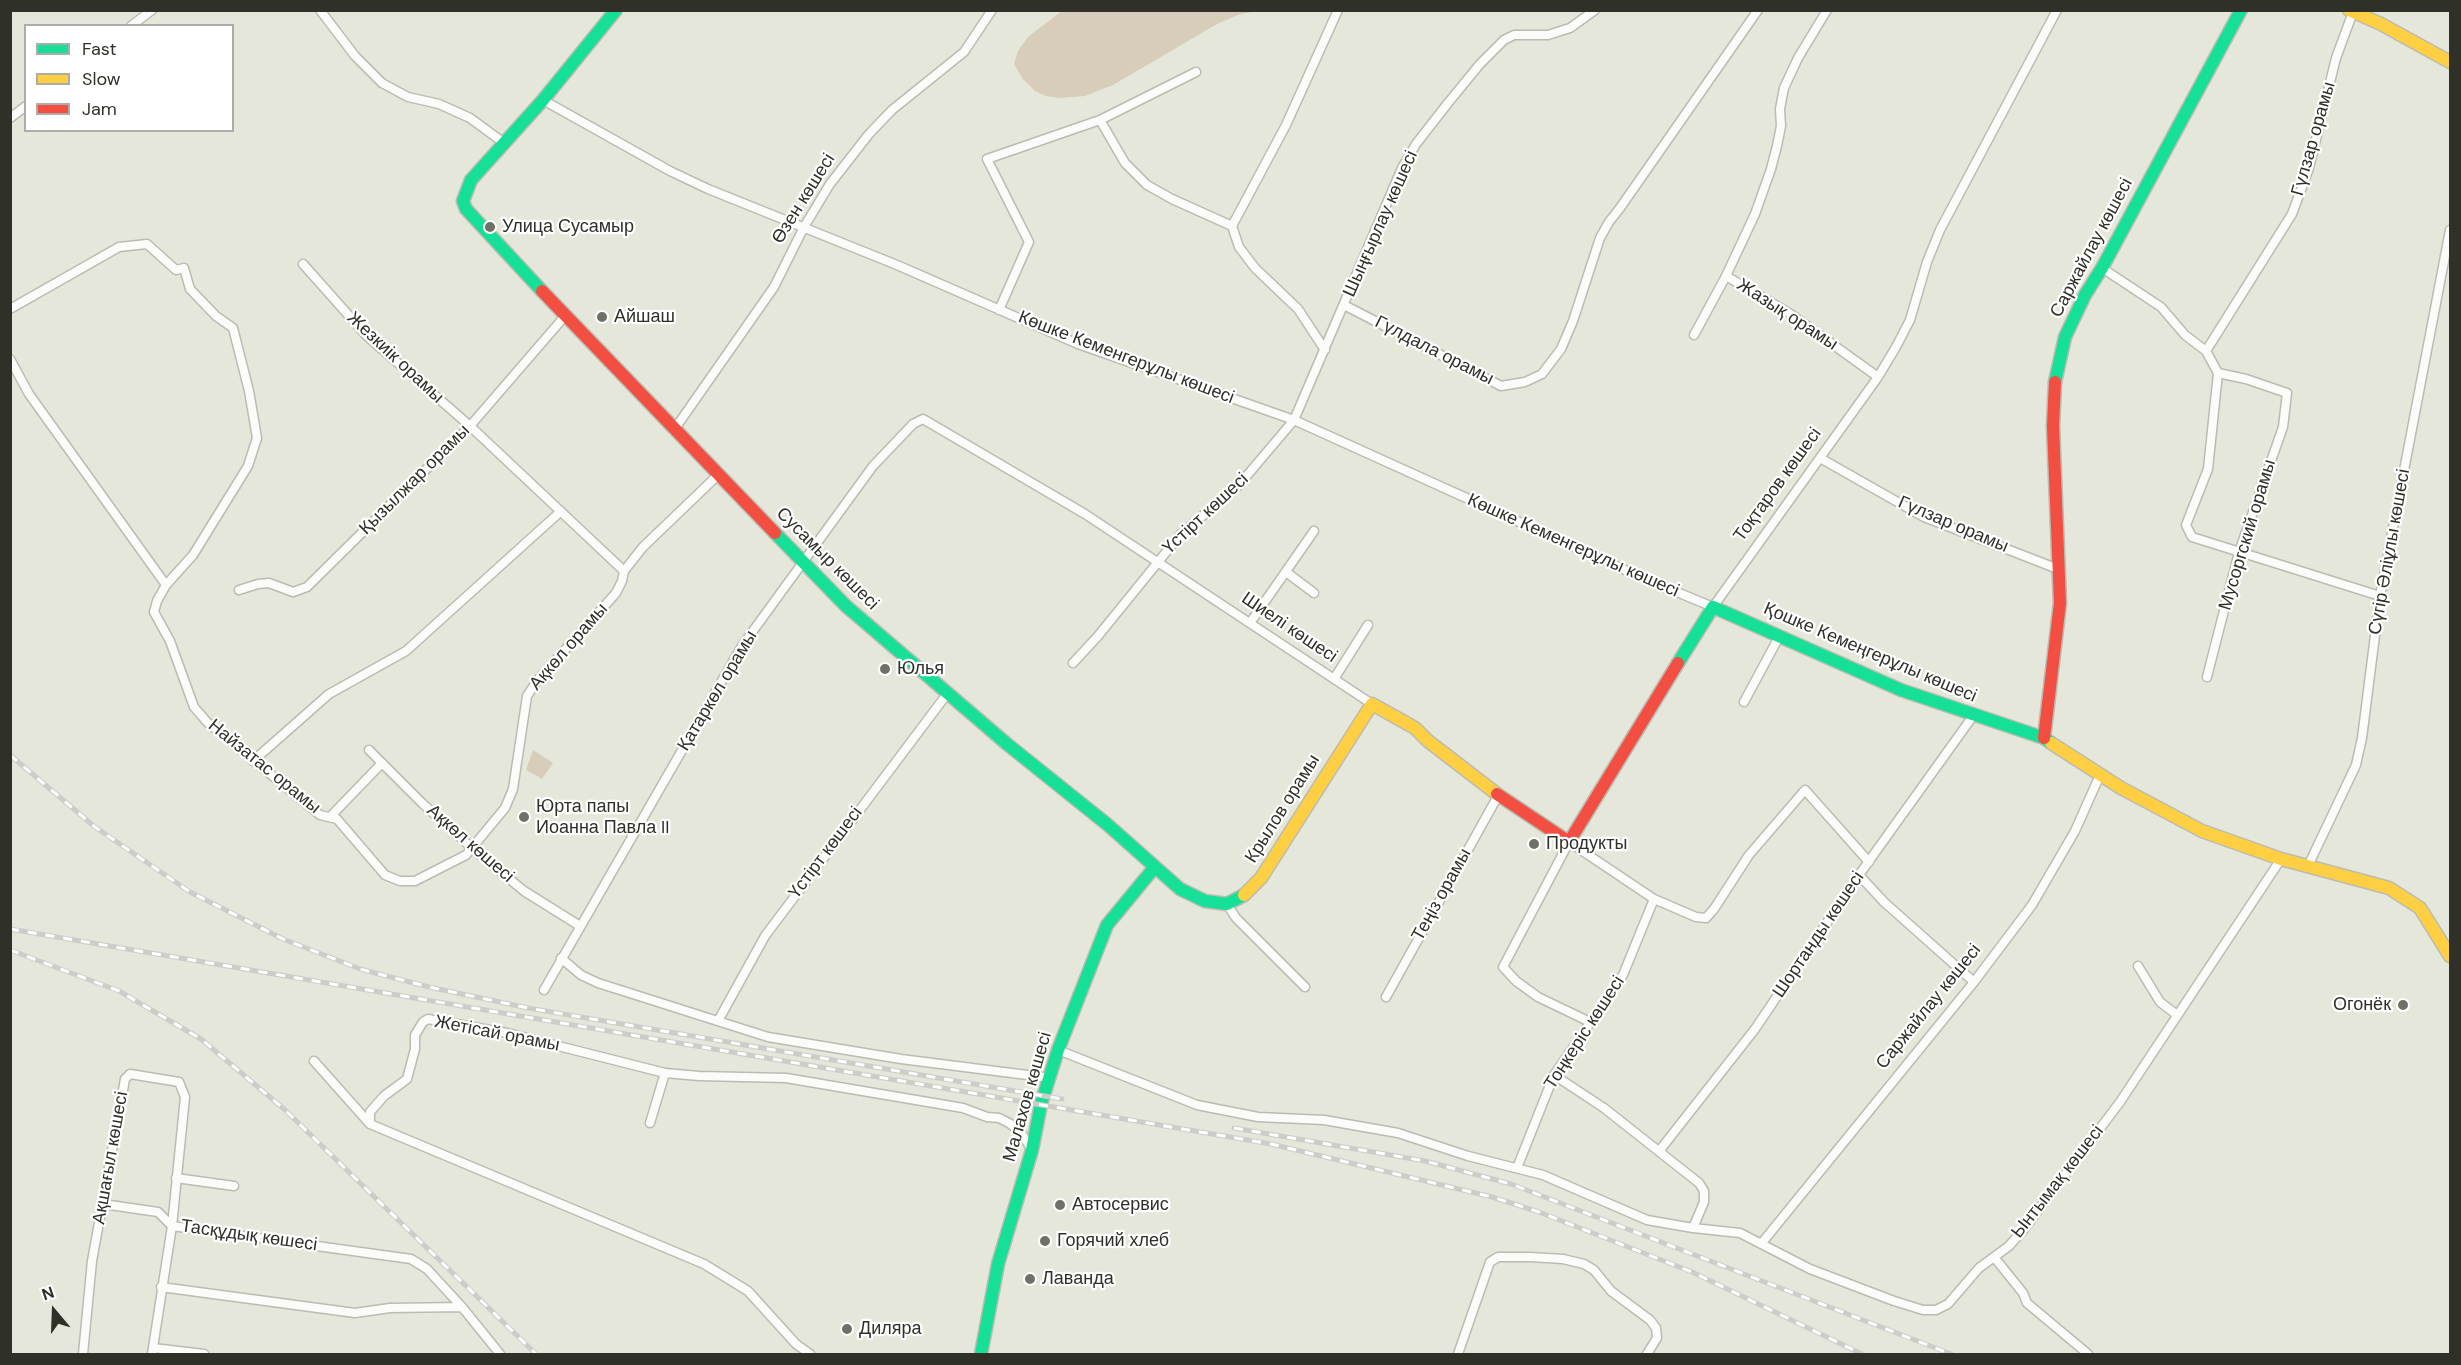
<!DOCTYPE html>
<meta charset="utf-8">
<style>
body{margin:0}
#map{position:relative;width:2461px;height:1365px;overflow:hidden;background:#e4e7da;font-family:"DM Sans",sans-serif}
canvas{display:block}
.frame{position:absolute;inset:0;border:12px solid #2f3128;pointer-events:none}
.legend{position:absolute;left:24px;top:24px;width:210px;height:108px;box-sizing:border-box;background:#fff;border:2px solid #acada9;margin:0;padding:8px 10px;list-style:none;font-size:18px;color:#2f3128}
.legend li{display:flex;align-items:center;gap:12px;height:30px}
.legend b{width:30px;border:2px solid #acada9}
.north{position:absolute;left:24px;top:1281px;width:60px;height:60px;-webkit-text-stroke:4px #fff;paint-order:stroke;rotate:341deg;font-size:16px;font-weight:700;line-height:24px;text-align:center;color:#2f3128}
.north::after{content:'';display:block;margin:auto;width:21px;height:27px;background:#2f3128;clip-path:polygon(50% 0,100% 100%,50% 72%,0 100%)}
</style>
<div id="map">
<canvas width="2461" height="1365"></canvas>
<div class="frame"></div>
<ul class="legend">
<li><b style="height:8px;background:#16e098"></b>Fast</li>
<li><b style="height:8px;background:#ffcf43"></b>Slow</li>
<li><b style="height:8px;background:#f24e42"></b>Jam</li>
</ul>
<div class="north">N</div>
</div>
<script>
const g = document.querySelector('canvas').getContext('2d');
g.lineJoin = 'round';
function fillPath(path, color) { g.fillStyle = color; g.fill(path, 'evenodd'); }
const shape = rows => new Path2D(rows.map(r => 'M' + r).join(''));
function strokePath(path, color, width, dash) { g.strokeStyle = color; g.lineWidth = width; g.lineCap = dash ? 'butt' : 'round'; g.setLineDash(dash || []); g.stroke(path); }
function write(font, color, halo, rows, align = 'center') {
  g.font = font + ' "DM Sans",sans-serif'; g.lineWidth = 4.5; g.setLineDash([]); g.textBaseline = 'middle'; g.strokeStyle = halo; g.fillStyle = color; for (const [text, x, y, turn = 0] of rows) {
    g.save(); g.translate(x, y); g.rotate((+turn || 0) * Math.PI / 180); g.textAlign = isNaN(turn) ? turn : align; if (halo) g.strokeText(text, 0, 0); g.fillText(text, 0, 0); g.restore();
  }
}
fillPath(shape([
 [1063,10,1256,10,1256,11,1238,15,1217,24,1113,85,1085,96,1059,98,1046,96,1035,91,1023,79,1014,64,1018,51,1028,37],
 [533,750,553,763,542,779,526,770]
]), '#d7cdba');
const street = shape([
 [320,10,355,56,382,83,408,97,439,104,470,118,504,143],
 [1827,10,1798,58,1784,88,1780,109,1781,126,1777,146,1771,169,1755,214,1726,276,1789,313,1878,377],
 [131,26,152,10],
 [543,100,670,171,708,189,897,265,1078,344,1294,420,1643,578,1713,607,1878,377,1896,347,1910,320,1927,262,1940,230,2057,10],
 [10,118,26,106],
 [1100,120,1196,72],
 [1232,226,1286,125,1338,10],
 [303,264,367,336,470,426,624,571],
 [2102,268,2161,307,2185,335,2206,351,2218,373],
 [1344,305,1501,386,1525,382,1542,374,1561,349,1573,321,1600,238,1609,222,1620,208,1758,10],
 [10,309,119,247,147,244,176,270,184,268,190,289,216,316,233,328,249,391,257,438,248,466,193,555,166,585,157,601,154,612,170,641,194,707,207,722,320,815,337,819,385,875,400,881,415,881,466,855,505,808,513,789,527,696,537,681,616,593,622,581,624,571,643,547,719,474],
 [999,310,1029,242,987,159,1100,120,1125,163,1147,185,1172,199,1232,226,1239,247,1255,268,1298,309,1325,350],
 [1694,335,1726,276],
 [2206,351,2292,214,2309,168,2336,58,2353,12],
 [10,359,29,394,166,585],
 [2218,373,2208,469,2186,525,2192,537,2380,596],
 [674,430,774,287,804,227,830,184,869,134,892,110,964,52,992,10],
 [1820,458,1924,517,2058,569],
 [1286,572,1314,593],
 [239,590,258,584,269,583,293,592,307,587,470,426,565,316],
 [1250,623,1314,531],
 [1073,663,1098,636,1180,535,1239,485,1294,420,1402,168,1416,144,1448,103,1480,64,1504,40,1514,35,1548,35,1570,28,1595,10],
 [2207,677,2239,552,2283,427,2287,393,2246,379,2218,373],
 [1334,679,1368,625],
 [1744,702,1780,635],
 [369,750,423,804,472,848,524,891,580,926],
 [253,761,329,694,406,651,560,512],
 [330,817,382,763],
 [2308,866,2356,765,2362,738,2380,596,2450,230],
 [1859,875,1884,902,1974,982],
 [1227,904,1236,918,1305,987],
 [561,958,581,975,598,983,768,1037,901,1059,1051,1078],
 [2138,966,2160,1002,2177,1015],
 [544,990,742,646,873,466,913,424,923,419,1085,514,1372,704],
 [1386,997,1499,794],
 [718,1021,765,936,947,694],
 [1590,1022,1538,997,1516,981,1503,967,1569,842,1654,899,1696,917,1706,918,1714,909,1749,855,1805,790,1869,862],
 [1058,1050,1197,1105,1258,1117,1324,1120,1398,1133,1468,1156,1543,1175,1647,1220,1693,1228],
 [314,1061,370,1124],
 [1554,1075,1604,1108,1699,1183,1704,1191,1704,1202,1693,1228,1740,1233,1810,1269,1894,1301,1923,1310,1936,1310,1948,1304,1979,1268,2009,1246,2024,1229,2120,1102,2281,859],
 [650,1123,665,1073],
 [1660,1150,1755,1029,1859,875,1973,716],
 [1517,1168,1554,1075,1623,975,1654,899],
 [176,1178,234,1186],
 [103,1204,158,1212,172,1226,411,1259,427,1269,462,1307,500,1354],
 [1761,1244,1974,982,2032,905,2075,831,2100,775],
 [1994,1257,2023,1293,2027,1303,2088,1354],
 [161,1287,355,1313,390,1308,462,1307],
 [153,1348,204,1354],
 [83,1354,92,1261,125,1079,130,1074,179,1082,185,1097,172,1226,152,1354],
 [810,1354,796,1344,748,1291,704,1264,370,1124,370,1112,384,1096,407,1079,415,1049,415,1035,423,1022,428,1019,507,1033,665,1073,699,1076,786,1078,963,1108,987,1117,999,1118,1009,1123,1020,1131,1032,1150],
 [1458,1354,1490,1262,1498,1257,1530,1257,1563,1259,1584,1264,1594,1270,1611,1291,1650,1320,1656,1328,1657,1338,1647,1354]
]);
const fast = shape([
 [542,291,466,209,463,201,471,180,543,100,616,10],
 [2055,382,2065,337,2085,295,2102,268,2241,10],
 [775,533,846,606,1007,744,1108,825,1180,889,1205,901,1227,904,1244,895],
 [1678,663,1713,607,1901,690,2044,738,2051,743],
 [981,1354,998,1264,1032,1150,1041,1104,1058,1050,1107,925,1154,868]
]);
const slow = shape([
 [2349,10,2381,24,2450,62],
 [2051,743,2121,788,2202,831,2281,859,2389,888,2420,908,2450,956],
 [1244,895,1261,878,1372,704,1415,728,1428,741,1497,794]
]);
const jam = shape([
 [542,291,775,533],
 [2044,738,2060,603,2053,426,2055,382],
 [1497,794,1569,842,1678,663]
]);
strokePath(street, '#babcb2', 11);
strokePath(fast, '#babcb2', 15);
strokePath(slow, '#babcb2', 15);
strokePath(jam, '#babcb2', 15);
strokePath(street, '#fbfbf9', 8);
strokePath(fast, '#16e098', 12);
strokePath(slow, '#ffcf43', 12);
strokePath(jam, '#f24e42', 12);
const rail = shape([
 [10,755,95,827,190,892,283,939,360,969,429,987,528,1008,1062,1099],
 [10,929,1271,1144,1492,1197,1539,1212,1692,1272,1862,1354],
 [10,950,119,991,201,1039,284,1109,536,1354],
 [1234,1128,1425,1161,1511,1184,1951,1354]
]);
strokePath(rail, '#cccdc9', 5);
strokePath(rail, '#fff', 3, [9]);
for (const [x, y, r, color] of [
 [490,227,6,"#6e7166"],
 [602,317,6,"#6e7166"],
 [885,669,6,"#6e7166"],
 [524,817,6,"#6e7166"],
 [1534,844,6,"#6e7166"],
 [2403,1005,6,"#6e7166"],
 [1060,1205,6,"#6e7166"],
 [1045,1241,6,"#6e7166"],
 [1030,1279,6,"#6e7166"],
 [847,1329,6,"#6e7166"]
]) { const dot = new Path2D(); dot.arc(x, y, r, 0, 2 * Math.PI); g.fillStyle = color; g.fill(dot); strokePath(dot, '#fff', 2); }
write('18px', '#2f3128', '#fff', [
 ["Гүлзар орамы",2314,139,-74],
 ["Өзен көшесі",804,199,-58],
 ["Шыңғырлау көшесі",1381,224,-66],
 ["Саржайлау көшесі",2092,248,-62],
 ["Жазық орамы",1787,315,33],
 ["Гүлдала орамы",1434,351,27],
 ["Жезкиік орамы",395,358,43],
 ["Көшке Кеменгерұлы көшесі",1126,358,21],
 ["Қызылжар орамы",415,480,-45],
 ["Тоқтаров көшесі",1778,485,-54],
 ["Үстірт көшесі",1206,514,-43],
 ["Гүлзар орамы",1953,525,23],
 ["Мусоргский орамы",2248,535,-73],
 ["Көшке Кеменгерұлы көшесі",1573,546,24],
 ["Сүгір Әліұлы көшесі",2390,552,-80],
 ["Сусамыр көшесі",827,559,45],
 ["Шиелі көшесі",1289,628,34],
 ["Ақкөл орамы",569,647,-49],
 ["Қошке Кемеңгерұлы көшесі",1870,653,23],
 ["Қатаркөл орамы",718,691,-59],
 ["Найзатас орамы",264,767,39],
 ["Крылов орамы",1283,809,-58],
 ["Ақкөл көшесі",470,844,41],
 ["Үстірт көшесі",826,853,-53],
 ["Теңіз орамы",1442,895,-61],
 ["Шортанды көшесі",1819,935,-56],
 ["Саржайлау көшесі",1929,1007,-51],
 ["Тоңкерiс көшесі",1585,1033,-57],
 ["Жетісай орамы",497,1034,11],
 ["Малахов көшесі",1028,1097,-74],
 ["Ақшағыл көшесі",111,1158,-80],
 ["Ынтымақ көшесі",2058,1182,-52],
 ["Тасқұдық көшесі",249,1236,8]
]);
write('18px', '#2f3128', '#fff', [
 ["Улица Сусамыр",502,227],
 ["Айшаш",614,317],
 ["Юлья",897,669],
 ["Юрта папы",536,807],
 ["Иоанна Павла II",536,828],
 ["Продукты",1546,844],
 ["Огонёк",2391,1005,"right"],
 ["Автосервис",1072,1205],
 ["Горячий хлеб",1057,1241],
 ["Лаванда",1042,1279],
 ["Диляра",859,1329]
], 'left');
</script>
